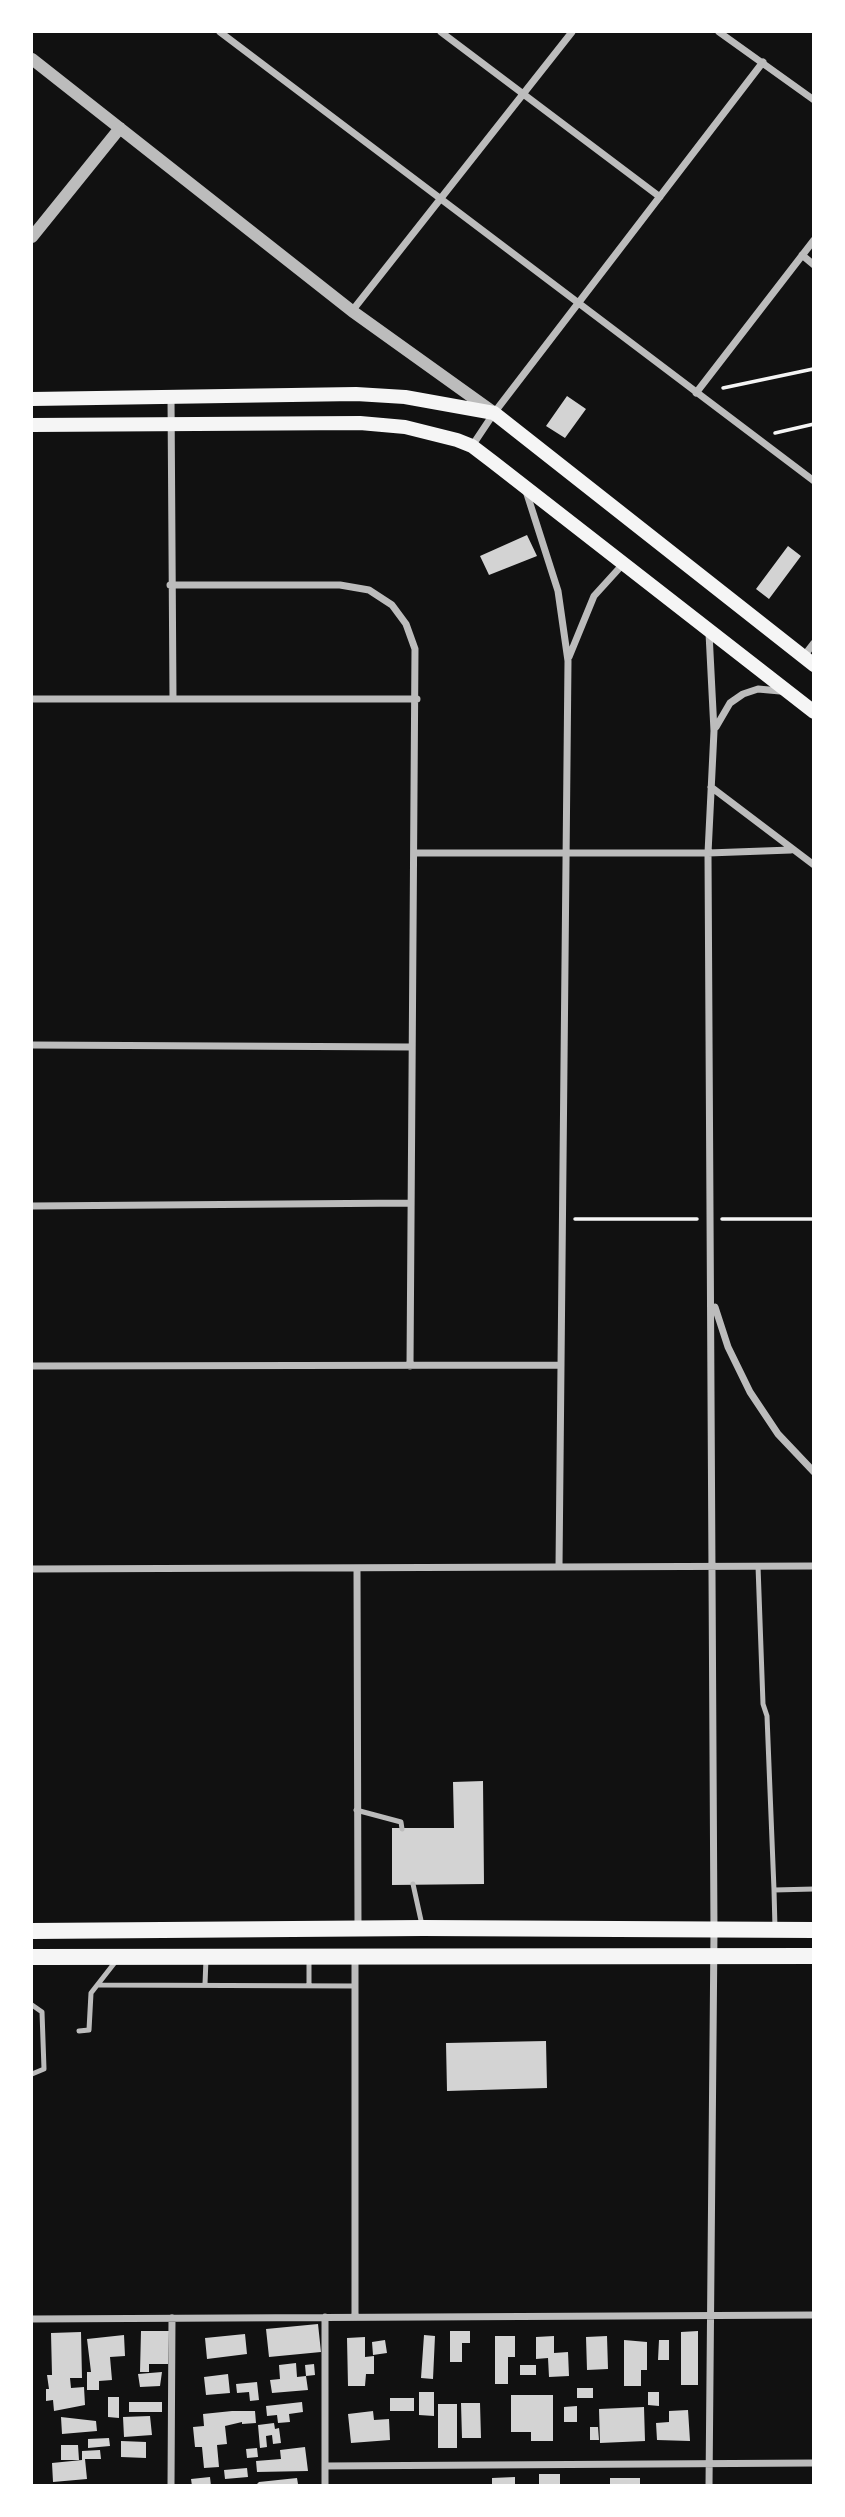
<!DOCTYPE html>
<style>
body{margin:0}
#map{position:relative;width:845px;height:2517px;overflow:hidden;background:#111;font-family:Manrope,sans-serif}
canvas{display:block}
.frame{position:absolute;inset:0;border:33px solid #fff;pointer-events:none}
</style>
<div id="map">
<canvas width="845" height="2517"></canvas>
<div class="frame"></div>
</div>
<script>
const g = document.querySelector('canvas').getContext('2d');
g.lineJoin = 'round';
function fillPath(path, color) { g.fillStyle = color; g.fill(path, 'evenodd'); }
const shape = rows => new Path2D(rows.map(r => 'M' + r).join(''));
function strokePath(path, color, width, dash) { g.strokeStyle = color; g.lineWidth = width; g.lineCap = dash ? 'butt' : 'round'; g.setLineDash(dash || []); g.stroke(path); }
fillPath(shape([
 [567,396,586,409,565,438,546,426],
 [527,535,537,556,489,575,480,556],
 [788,546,801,556,769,599,756,589],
 [483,1781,484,1884,392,1885,392,1828,454,1828,453,1782],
 [546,2041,547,2088,447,2091,446,2043],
 [318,2324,321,2352,269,2357,266,2329],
 [141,2331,169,2331,168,2364,149,2364,149,2372,140,2372],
 [450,2331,470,2331,470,2343,462,2343,462,2362,450,2362],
 [698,2331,698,2385,681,2385,681,2332],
 [81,2332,82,2378,70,2378,71,2388,84,2387,85,2405,54,2411,53,2400,46,2401,46,2389,49,2389,47,2375,52,2375,51,2333],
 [245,2334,247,2354,207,2359,205,2338],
 [124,2335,125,2356,110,2357,112,2380,99,2381,99,2390,87,2390,87,2372,91,2372,87,2339],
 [424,2335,435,2336,433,2379,421,2378],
 [495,2336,515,2336,515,2357,508,2357,508,2384,495,2384],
 [554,2336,554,2353,568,2352,569,2376,549,2377,548,2358,536,2359,536,2337],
 [607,2336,608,2369,587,2370,586,2337],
 [365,2337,365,2357,374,2356,374,2374,366,2374,365,2386,348,2386,347,2338],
 [385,2340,387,2353,373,2355,372,2342],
 [624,2340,647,2342,647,2370,641,2370,641,2386,624,2386],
 [659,2340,669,2340,669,2360,658,2360],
 [296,2363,297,2377,306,2376,305,2365,314,2364,315,2375,306,2376,308,2390,272,2393,270,2380,280,2379,279,2365],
 [520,2365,536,2365,536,2375,520,2375],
 [162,2372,160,2386,140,2387,138,2374],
 [228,2374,230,2393,206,2395,204,2377],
 [257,2382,259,2400,250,2401,249,2392,237,2393,236,2384],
 [577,2388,593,2388,593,2398,577,2398],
 [419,2392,434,2392,434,2416,419,2415],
 [648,2392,659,2392,659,2406,648,2405],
 [511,2395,553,2395,553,2441,531,2441,531,2432,511,2432],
 [108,2397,119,2397,119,2418,108,2417],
 [390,2398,414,2398,414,2411,390,2411],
 [129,2402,162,2402,162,2412,129,2412],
 [302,2402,303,2412,289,2414,290,2422,278,2423,277,2415,267,2416,266,2406],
 [461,2403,480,2403,481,2438,462,2438],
 [438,2404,457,2404,457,2448,438,2448],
 [577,2406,577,2422,564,2422,564,2407],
 [644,2407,645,2441,600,2443,599,2409],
 [688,2410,690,2441,657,2440,656,2423,669,2422,669,2411],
 [232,2411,255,2411,256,2423,242,2424,242,2422,225,2426,227,2444,217,2445,219,2467,204,2468,202,2447,195,2447,193,2427,204,2426,203,2414],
 [373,2411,374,2420,389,2419,390,2440,351,2443,348,2414],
 [150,2416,152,2435,124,2437,123,2417],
 [61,2417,96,2421,97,2431,62,2434],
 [274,2423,275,2429,279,2428,281,2443,273,2444,272,2435,266,2436,267,2447,260,2448,258,2425],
 [590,2427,598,2427,599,2440,590,2440],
 [109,2438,110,2446,88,2448,88,2439],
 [121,2441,146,2442,146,2458,121,2457],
 [61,2445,78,2445,79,2460,61,2460],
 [305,2447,308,2471,257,2472,256,2461,281,2459,280,2450],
 [257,2448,258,2457,247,2458,246,2449],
 [100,2450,101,2459,85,2459,87,2479,53,2482,52,2463,82,2460,82,2451],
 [247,2468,248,2477,225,2479,224,2470],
 [539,2474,560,2474,560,2486,539,2486],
 [210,2477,211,2486,192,2486,191,2479],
 [515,2477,515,2486,492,2486,492,2478],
 [297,2478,298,2484,255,2486,259,2482],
 [610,2478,640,2478,640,2486,610,2486]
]), '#d3d3d3');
strokePath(shape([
 [723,388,813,369,814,372],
 [775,433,814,424],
 [575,1219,697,1219],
 [722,1219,814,1219]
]), '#f5f5f5', 3.5);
strokePath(shape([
 [758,1566,763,1704,767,1716,774,1890],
 [356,1810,401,1822,402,1829],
 [413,1884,422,1925],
 [775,1928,774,1890,814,1889],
 [309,1960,309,1985],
 [205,1984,206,1959],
 [99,1985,355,1986],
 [32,2005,42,2012,44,2069,32,2074],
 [79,2031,89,2030,91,1993,116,1961]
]), '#bcbcbc', 5);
strokePath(shape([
 [220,32,814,481],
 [441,32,660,197],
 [719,32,814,100],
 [802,255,814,265],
 [352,311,572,32],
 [696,393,814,240],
 [171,397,173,699],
 [472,446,494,413,763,62],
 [526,491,558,591,568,661,559,1566],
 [170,585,340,585,369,590,392,605,406,624,415,649,410,1366],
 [804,656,814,643],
 [569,657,594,596,624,563],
 [32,699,417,699],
 [716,727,730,703,743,694,758,689,780,691],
 [711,787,814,865],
 [414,853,708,853,791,850],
 [32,1045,411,1047],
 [32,1206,411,1203],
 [715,1307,728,1347,750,1392,778,1434,814,1472],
 [32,1366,561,1365],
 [357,1568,358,1929],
 [32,1569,814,1566],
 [355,1957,355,2317],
 [325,2317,325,2486],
 [32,2319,814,2315],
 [325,2466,814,2463],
 [171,2486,172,2318],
 [709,2486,714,1931,708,853,714,731,709,633]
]), '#bcbcbc', 7);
strokePath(shape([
 [32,59,352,311,493,412],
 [32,237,120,128]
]), '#bcbcbc', 12);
strokePath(shape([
 [32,399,356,394,405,397,494,413,814,665],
 [32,425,360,423,405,427,457,440,472,446,493,462,814,712]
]), '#f5f5f5', 14);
strokePath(shape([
 [32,1931,423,1928,814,1930],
 [32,1957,814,1956]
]), '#f5f5f5', 16);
</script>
